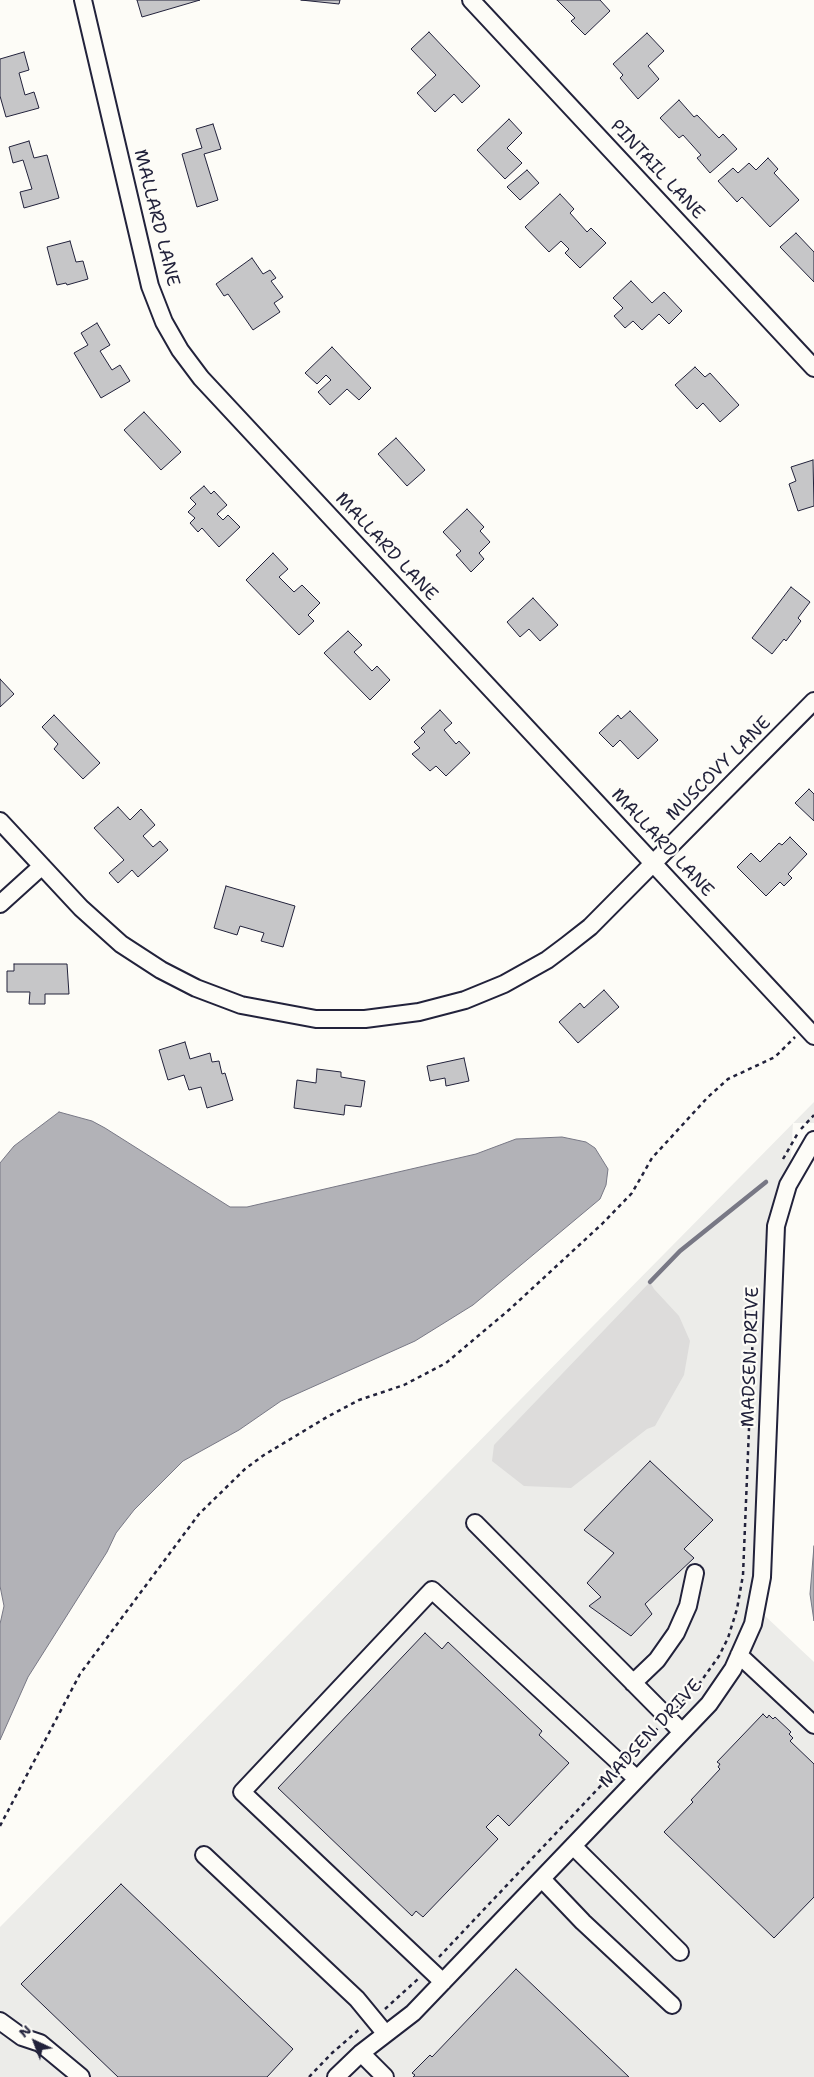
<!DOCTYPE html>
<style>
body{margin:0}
#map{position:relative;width:814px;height:2077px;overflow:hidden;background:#fdfcf7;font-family:"Shantell Sans",sans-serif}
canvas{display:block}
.north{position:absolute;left:10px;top:2017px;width:50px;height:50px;-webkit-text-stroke:4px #fdfcf7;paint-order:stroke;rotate:317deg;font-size:14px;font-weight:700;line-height:20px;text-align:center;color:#22223b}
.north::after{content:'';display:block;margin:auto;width:18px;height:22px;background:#22223b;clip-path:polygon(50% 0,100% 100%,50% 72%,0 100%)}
</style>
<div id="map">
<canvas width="814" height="2077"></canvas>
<div class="north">N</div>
</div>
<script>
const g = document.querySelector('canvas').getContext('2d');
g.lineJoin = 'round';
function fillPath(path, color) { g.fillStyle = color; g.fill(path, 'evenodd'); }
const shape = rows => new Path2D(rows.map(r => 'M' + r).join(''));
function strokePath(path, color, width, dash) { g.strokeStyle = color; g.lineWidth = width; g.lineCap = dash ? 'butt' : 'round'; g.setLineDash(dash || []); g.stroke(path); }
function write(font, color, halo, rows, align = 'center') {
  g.font = font + ' "Shantell Sans",sans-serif'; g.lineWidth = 4.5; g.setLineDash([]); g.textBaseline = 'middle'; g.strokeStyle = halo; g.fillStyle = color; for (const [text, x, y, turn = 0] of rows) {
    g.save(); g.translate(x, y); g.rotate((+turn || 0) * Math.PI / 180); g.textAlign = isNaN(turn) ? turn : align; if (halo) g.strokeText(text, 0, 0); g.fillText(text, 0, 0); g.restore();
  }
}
fillPath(shape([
 [814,1102,814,1123,793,1123,763,1614,814,1662,814,2077,0,2077,0,1927]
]), '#ecece9');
fillPath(shape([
 [650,1282,654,1289,679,1316,690,1341,684,1375,655,1426,647,1429,571,1488,524,1486,492,1461,494,1445]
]), '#dddcdb');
const water = shape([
 [59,1112,92,1121,105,1128,230,1207,247,1207,476,1154,516,1139,562,1137,586,1142,595,1148,608,1169,606,1185,600,1199,473,1305,415,1341,281,1401,239,1430,183,1461,134,1510,116,1533,107,1552,28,1677,0,1740,0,1624,4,1606,0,1586,0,1163,14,1146,59,1112],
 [814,1546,814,1621,810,1594,814,1546]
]);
fillPath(water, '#b2b2b7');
strokePath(water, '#787885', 1);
strokePath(shape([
 [650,1282,680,1251,766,1182]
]), '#787885', 4.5);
const building = shape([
 [137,0,200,0,142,17,137,0],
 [301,0,340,0,339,4,301,0],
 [557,0,600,0,610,11,585,35,571,21,575,18,557,0],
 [429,32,480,86,462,103,454,94,435,112,417,93,436,75,411,49,429,32],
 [647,33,664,51,648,66,659,79,638,99,620,78,623,75,613,64,647,33],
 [24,52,29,70,19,73,25,95,34,92,39,108,6,117,0,96,0,59,24,52],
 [679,100,694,117,697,115,719,138,723,134,737,149,710,173,697,158,701,155,683,135,679,138,660,118,679,100],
 [509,119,522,133,507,148,522,163,505,179,477,150,509,119],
 [213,124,221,149,204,154,218,200,197,207,182,154,202,148,196,129,213,124],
 [29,141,34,158,47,155,59,198,24,208,20,192,32,189,23,160,13,163,9,147,29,141],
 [768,158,778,169,774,173,799,200,770,227,742,197,737,202,718,181,733,168,738,173,749,163,756,170,768,158],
 [527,170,539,183,520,200,507,187,527,170],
 [560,194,574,209,570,213,587,232,591,228,606,243,580,268,565,253,569,249,561,241,549,252,525,227,560,194],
 [796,233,814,252,814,282,780,247,796,233],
 [70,241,76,262,83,261,88,279,67,285,66,283,57,285,47,247,70,241],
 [252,258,263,274,270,270,276,278,271,281,283,297,274,303,280,312,253,330,228,294,224,296,216,284,252,258],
 [631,281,652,303,664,292,682,311,669,324,659,314,642,330,633,321,625,328,614,316,623,308,613,298,631,281],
 [97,323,110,345,100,351,112,370,120,365,130,381,101,398,74,353,88,345,81,333,97,323],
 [332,347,371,388,359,400,347,389,330,405,318,392,331,380,326,375,317,384,305,373,332,347],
 [695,367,705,377,710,373,739,405,720,422,703,403,697,409,675,385,695,367],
 [144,412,181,452,161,470,124,430,144,412],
 [396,438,425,470,407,486,378,454,396,438],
 [813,460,814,506,798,511,789,484,796,481,791,467,813,460],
 [204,486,211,494,214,491,227,505,217,514,223,520,228,515,240,527,219,547,202,528,198,532,190,523,195,518,188,512,196,504,190,498,204,486],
 [467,509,484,527,480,531,490,542,479,553,484,559,471,572,456,555,461,551,443,532,467,509],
 [273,553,288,569,279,577,294,592,302,585,320,603,308,615,314,621,299,635,246,580,273,553],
 [791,587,810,602,798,618,801,621,786,641,784,639,772,654,752,638,791,587],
 [533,598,558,625,540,641,529,629,520,637,507,622,533,598],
 [348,631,362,645,354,652,372,671,377,666,390,680,370,700,324,653,348,631],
 [0,679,14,694,0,707,0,679],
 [440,710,452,723,444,730,456,744,459,741,470,753,446,776,436,766,430,771,412,754,420,748,414,742,425,732,421,728,440,710],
 [630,711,658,740,638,759,620,740,613,747,599,733,618,715,621,719,630,711],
 [54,715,100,763,83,779,54,749,58,744,42,727,54,715],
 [809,789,814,794,814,821,795,803,809,789],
 [118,807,130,820,141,809,155,825,143,836,153,847,160,841,168,850,138,877,132,870,118,883,109,873,124,860,94,828,118,807],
 [790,837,807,854,788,874,792,878,784,886,780,882,766,896,737,867,751,853,760,862,779,843,782,845,790,837],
 [226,886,295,906,283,947,261,941,264,933,240,926,237,935,214,928,226,886],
 [14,964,67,964,69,994,45,994,45,1004,29,1004,30,992,7,992,7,971,14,971,14,964],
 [604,990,619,1007,578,1043,559,1022,580,1003,584,1008,604,990],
 [185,1042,190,1059,210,1053,212,1062,219,1061,222,1074,225,1073,233,1100,207,1108,201,1087,189,1090,184,1075,168,1080,159,1050,185,1042],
 [464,1058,469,1081,446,1086,445,1078,430,1081,427,1066,464,1058],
 [317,1069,341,1072,341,1077,365,1081,361,1107,345,1105,344,1115,294,1108,297,1080,316,1083,317,1069],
 [650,1461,713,1520,684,1549,694,1558,645,1604,652,1614,631,1636,589,1606,601,1597,587,1583,614,1553,584,1530,650,1461],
 [425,1633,442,1649,448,1642,542,1731,539,1735,569,1763,509,1826,498,1815,486,1827,498,1839,423,1917,416,1911,412,1916,278,1788,425,1633],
 [763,1714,767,1718,769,1715,773,1719,775,1717,791,1732,789,1734,793,1738,790,1741,814,1764,814,1897,774,1938,664,1832,693,1802,691,1800,720,1769,718,1767,720,1764,717,1762,763,1714],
 [121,1884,293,2049,267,2077,118,2077,21,1984,121,1884],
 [516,1969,629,2077,413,2077,415,2075,412,2073,430,2055,432,2057,516,1969]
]);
fillPath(building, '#c6c6c8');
strokePath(building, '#22223b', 1);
const minor = shape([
 [83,0,150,286,164,322,180,350,201,378,814,1036],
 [471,0,814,368],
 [0,821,81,908,121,944,161,970,196,988,241,1005,316,1019,365,1019,419,1012,465,1000,504,984,547,960,567,945,590,927,814,701],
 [0,904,42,866],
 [475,1523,682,1732],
 [739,1655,814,1725],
 [633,1683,657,1660,676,1633,688,1606,695,1573],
 [573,1846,680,1952],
 [204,1855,357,1999,385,2033],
 [542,1879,583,1922,672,2005],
 [443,1982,242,1792,432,1590,637,1779],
 [0,2021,22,2037,40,2043,81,2077],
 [361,2053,385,2077],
 [336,2077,361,2053,413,2013,709,1704,733,1669,753,1624,762,1577,776,1226,788,1185,814,1140]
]);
strokePath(minor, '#22223b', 20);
strokePath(shape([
 [801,1129,814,1115],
 [783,1159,798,1133],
 [677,1708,699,1684,719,1656,728,1638,737,1609,743,1575,753,1331,756,1323],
 [632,1754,658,1728],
 [0,1826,80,1674,199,1514,245,1469,264,1455,327,1417,359,1400,404,1385,446,1363,510,1309,602,1224,632,1193,652,1158,708,1097,728,1079,775,1057,795,1037],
 [439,1957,610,1776],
 [385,2009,418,1979],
 [309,2077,332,2053,361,2028]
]), '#22223b', 2.5, [4, 4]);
strokePath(minor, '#fdfcf7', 16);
write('18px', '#22223b', '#fdfcf7', [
 ["PINTAIL LANE",657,170,47],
 ["MALLARD LANE",156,218,76],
 ["MALLARD LANE",386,547,47],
 ["MUSCOVY LANE",719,769,-45],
 ["MALLARD LANE",662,843,47],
 ["MADSEN DRIVE",751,1357,-88],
 ["MADSEN DRIVE",651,1734,-47]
]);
</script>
